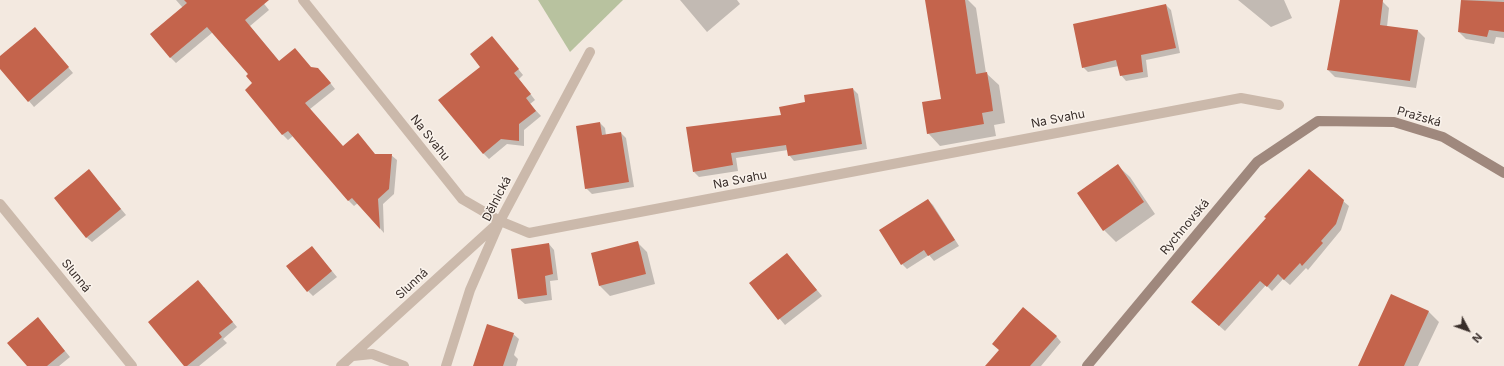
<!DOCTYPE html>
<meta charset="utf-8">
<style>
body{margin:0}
#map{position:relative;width:1504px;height:366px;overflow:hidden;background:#f3e9e0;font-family:Inter,sans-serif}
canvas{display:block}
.north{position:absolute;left:1448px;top:310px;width:40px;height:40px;-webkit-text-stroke:3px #faf3ec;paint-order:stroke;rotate:131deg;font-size:11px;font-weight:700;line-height:16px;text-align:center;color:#392e2a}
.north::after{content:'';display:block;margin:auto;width:14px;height:18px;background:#392e2a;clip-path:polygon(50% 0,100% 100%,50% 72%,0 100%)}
</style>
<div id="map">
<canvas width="1504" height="366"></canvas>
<div class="north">N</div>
</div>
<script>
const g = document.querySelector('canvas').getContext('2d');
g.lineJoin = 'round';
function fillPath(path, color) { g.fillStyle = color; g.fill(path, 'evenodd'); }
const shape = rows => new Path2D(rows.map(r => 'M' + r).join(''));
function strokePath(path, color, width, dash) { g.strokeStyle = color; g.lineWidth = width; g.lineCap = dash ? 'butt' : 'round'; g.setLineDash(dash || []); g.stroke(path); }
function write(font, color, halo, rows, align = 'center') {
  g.font = font + ' Inter,sans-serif'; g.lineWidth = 3; g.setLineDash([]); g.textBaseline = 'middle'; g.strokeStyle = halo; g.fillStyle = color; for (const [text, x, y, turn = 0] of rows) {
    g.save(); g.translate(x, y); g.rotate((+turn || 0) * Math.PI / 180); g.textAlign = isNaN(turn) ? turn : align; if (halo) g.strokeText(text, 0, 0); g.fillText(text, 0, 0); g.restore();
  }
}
fillPath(shape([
 [538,0,623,0,570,52]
]), '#b8c29f');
fillPath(shape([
 [176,0,261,0,269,10,250,26,280,62,312,68,324,75,335,89,310,109,343,147,376,155,391,155,397,160,394,194,383,204,384,233,358,203,354,206,349,201,293,136,288,140,283,135,246,90,254,83,249,75,213,32,176,63,171,58,152,35,183,8],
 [680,0,737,0,740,4,707,32],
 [937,0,968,0,976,8,986,73,999,85,1005,123,994,125,996,136,940,146,928,133,942,100],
 [1238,0,1284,0,1292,18,1271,27],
 [1341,0,1382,1,1389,8,1387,27,1418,31,1425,38,1416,88,1335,77,1328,70],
 [1462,0,1504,0,1504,38,1496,37,1494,44,1466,39,1459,32],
 [1166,5,1171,10,1180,53,1146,60,1148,77,1126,81,1121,75,1119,66,1088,72,1083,67],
 [40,34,73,73,34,107,0,67,0,58],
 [492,37,523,75,519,79,535,100,530,104,541,116,524,130,524,146,507,144,489,159,483,153,481,67],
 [853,89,858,94,867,149,794,161,789,155,788,150,736,158,738,171,699,177,694,172,782,115,806,102],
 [600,123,605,128,606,135,621,133,626,138,634,187,592,194,586,188],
 [1117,165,1130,177,1155,214,1116,242,1104,230],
 [94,176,126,215,92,242,86,237],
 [928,200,933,205,959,246,934,261,929,255,907,269,902,264],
 [1343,201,1349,206,1341,230,1308,270,1306,268,1290,285,1283,279,1272,291,1266,285,1225,331,1198,307],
 [637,242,647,252,655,284,610,296,600,286,592,254],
 [549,244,554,250,558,280,550,281,552,300,525,304,519,299,512,250],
 [317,253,337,277,313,296,308,291],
 [787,254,822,296,785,325,750,283],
 [204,287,237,327,223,339,227,343,199,366,185,366],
 [1392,295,1429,312,1439,322,1418,366,1359,366],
 [43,324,70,357,59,366,28,366],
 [513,334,519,339,514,355,518,359,516,366,474,366],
 [1056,336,1061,342,1041,366,986,366]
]), '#0003');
fillPath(shape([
 [184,0,269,0,245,20,279,61,295,48,311,67,318,68,331,83,305,103,343,146,358,133,375,154,392,154,389,189,378,199,380,229,352,198,348,201,288,131,282,135,245,90,252,83,246,76,248,74,207,27,170,58,150,34,187,3],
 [925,0,965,0,976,74,987,72,991,96,993,111,982,113,984,124,927,134,922,102,941,99],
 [1340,0,1383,0,1380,25,1418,30,1410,81,1327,70],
 [1461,0,1504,2,1504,32,1489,30,1487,37,1458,32],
 [1166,4,1176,48,1141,55,1143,72,1120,76,1116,60,1082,68,1073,24],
 [35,27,69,67,28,102,0,69,0,56],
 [492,36,519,69,514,73,531,94,526,98,536,111,519,124,519,141,501,139,483,154,438,100,480,67,470,54],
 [853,88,862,144,788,156,786,145,731,153,733,165,693,172,686,127,781,115,779,107,805,102,804,95],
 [600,122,602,135,621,132,629,182,585,189,576,126],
 [1118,164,1144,202,1103,231,1077,193],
 [89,169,121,209,86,238,54,198],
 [1309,169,1344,200,1336,224,1321,241,1323,243,1302,266,1300,263,1284,280,1278,274,1267,287,1260,281,1219,326,1191,302,1266,218,1264,217],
 [928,199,955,240,928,256,924,250,901,265,879,230],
 [638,241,646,274,599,286,591,253],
 [549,243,553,274,545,276,547,295,518,299,511,249],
 [312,246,332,271,307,292,286,266],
 [787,253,817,290,778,320,749,283],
 [198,280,233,322,219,333,222,337,187,366,184,366,148,322],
 [1391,294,1429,311,1404,366,1358,366],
 [1023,307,1057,336,1030,366,985,366,999,350,992,344],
 [38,317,65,351,47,366,27,366,7,343],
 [487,324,514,333,503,366,473,366]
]), '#c4644c');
strokePath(shape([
 [303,0,462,199,500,221,529,233,1241,98,1279,105],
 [0,204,132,366],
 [353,356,372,354,404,366],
 [341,366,497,224],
 [446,366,470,290,500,221,590,52]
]), '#cbb9ab', 10);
strokePath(shape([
 [1087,366,1257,162,1318,121,1394,122,1443,137,1504,173]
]), '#9f887d', 10);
write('12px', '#392e2a', '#faf3ec', [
 ["Pražská",1419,117,16],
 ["Na Svahu",1058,119,-11],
 ["Na Svahu",430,138,51],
 ["Na Svahu",740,180,-11],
 ["Dělnická",497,199,-63],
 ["Rychnovská",1185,227,-50],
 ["Slunná",76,276,51],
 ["Slunná",412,284,-43]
]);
</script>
